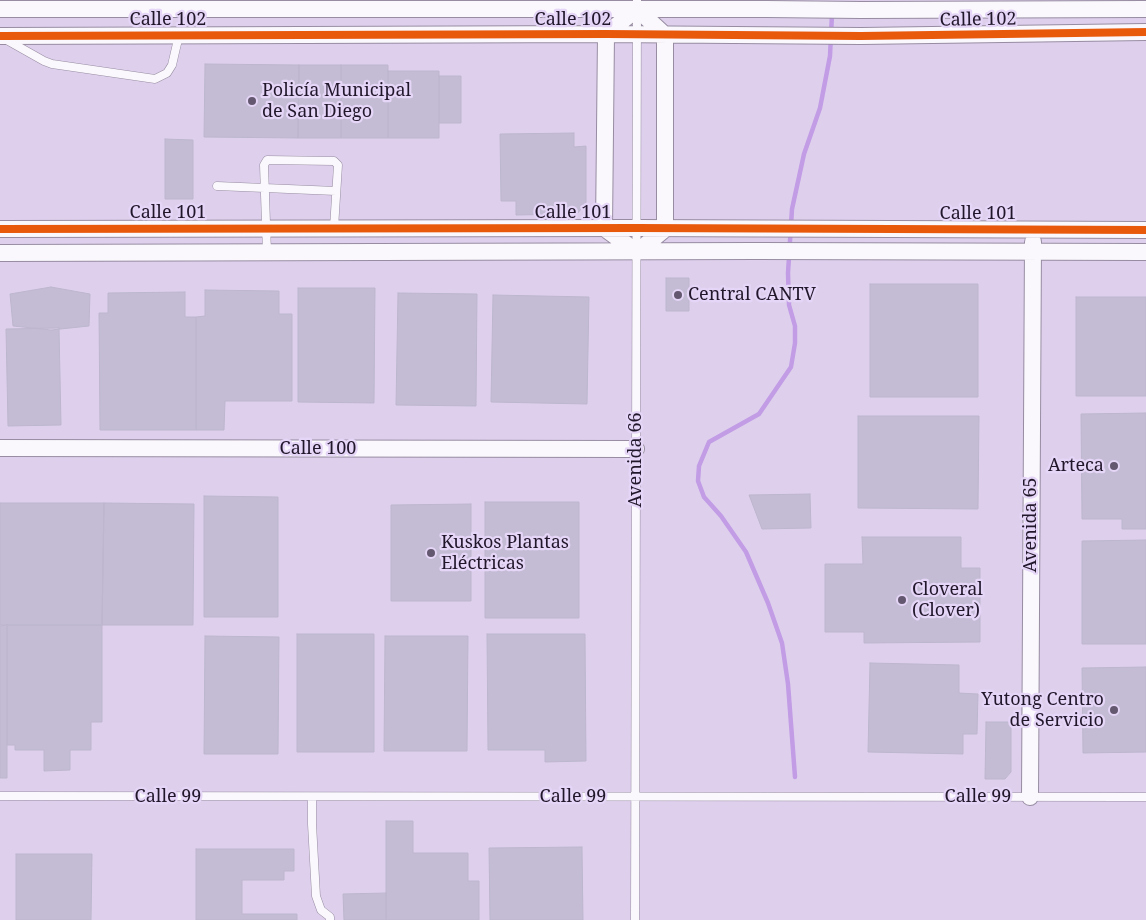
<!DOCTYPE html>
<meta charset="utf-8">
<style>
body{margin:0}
canvas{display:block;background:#ded0ed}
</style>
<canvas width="1146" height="920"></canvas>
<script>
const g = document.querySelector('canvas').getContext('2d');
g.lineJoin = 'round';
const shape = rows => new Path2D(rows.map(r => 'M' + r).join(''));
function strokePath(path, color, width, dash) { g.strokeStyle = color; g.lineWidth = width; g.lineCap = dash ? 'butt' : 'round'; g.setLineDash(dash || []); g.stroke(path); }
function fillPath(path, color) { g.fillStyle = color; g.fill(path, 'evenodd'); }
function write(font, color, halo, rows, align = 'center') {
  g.font = font + ' "Noto Serif",serif'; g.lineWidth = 4.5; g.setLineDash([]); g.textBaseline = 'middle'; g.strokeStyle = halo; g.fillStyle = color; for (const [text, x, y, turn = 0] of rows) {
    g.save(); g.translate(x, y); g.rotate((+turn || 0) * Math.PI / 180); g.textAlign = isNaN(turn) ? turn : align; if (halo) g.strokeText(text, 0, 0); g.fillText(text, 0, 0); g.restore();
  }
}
strokePath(shape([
 [795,777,788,684,782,643,768,603,746,552,721,516,704,497,698,481,699,466,709,442,759,414,791,367,795,343,795,326,789,305,788,273,792,209,804,154,820,108,830,56,832,14]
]), '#c29de5', 4.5);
const building = shape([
 [205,64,299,65,298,138,204,137,205,64],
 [299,65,341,65,341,138,298,138,299,65],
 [341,65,388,65,388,138,341,138,341,65],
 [388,71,439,71,439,138,388,138,388,71],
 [439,76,461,76,461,123,439,123,439,76],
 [574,133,574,147,586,146,586,203,577,214,516,215,516,201,501,201,500,134,574,133],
 [165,139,193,140,193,199,165,199,165,139],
 [666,278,689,278,689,311,666,311,666,278],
 [870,284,978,284,978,397,870,397,870,284],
 [51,287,90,294,89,326,51,330,13,326,10,294,51,287],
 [298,288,375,288,374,403,298,402,298,288],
 [205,290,279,291,279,314,292,314,292,401,225,401,224,430,196,430,196,317,205,316,205,290],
 [185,292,185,317,196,317,196,430,100,430,99,313,108,313,108,293,185,292],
 [398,293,477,294,476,406,396,405,398,293],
 [493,295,589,297,587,404,491,402,493,295],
 [1076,297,1146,297,1146,396,1076,396,1076,297],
 [59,328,61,425,8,426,6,329,59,328],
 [1146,413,1146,529,1122,529,1122,519,1082,519,1081,414,1146,413],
 [858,416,979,416,978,509,858,508,858,416],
 [810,494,811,528,762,529,749,495,810,494],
 [204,496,278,497,278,617,204,617,204,496],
 [485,502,579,502,579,618,485,618,485,502],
 [0,503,104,503,102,625,0,625,0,503],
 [104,503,194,504,193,625,102,625,104,503],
 [471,504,471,601,391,601,391,505,471,504],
 [862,537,961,537,961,568,980,568,980,642,864,643,864,632,825,632,825,564,863,564,862,537],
 [1146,540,1146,644,1082,644,1082,541,1146,540],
 [7,625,7,778,0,778,0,626,7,625],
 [7,625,102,625,102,722,91,722,91,750,70,750,70,770,44,771,44,750,15,750,15,745,7,745,7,625],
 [297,634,374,634,374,752,297,752,297,634],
 [487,634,585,634,586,761,545,762,545,750,488,750,487,634],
 [205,636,279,637,278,754,204,754,205,636],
 [385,636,468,636,467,751,384,751,385,636],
 [870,663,959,665,959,693,978,694,977,734,963,734,963,754,868,752,870,663],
 [1146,667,1146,752,1083,753,1082,668,1146,667],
 [986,722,1011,722,1011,772,1005,779,985,779,986,722],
 [386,821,413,821,413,853,468,853,468,881,479,881,479,920,386,920,386,821],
 [582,847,583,920,490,920,489,848,582,847],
 [196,849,294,849,294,871,284,871,284,880,242,880,242,914,297,914,297,920,196,920,196,849],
 [16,854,92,854,91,920,16,920,16,854],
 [386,893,386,920,344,920,343,894,386,893]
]);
fillPath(building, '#c3bcd4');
strokePath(building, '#bdb6ce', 1);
const service = shape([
 [5,39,44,61,52,64,155,79,167,73,172,65,179,35],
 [217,186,336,191],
 [267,253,264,165,267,160,334,161,338,165,334,228],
 [0,796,1146,797],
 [312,797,312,824,316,896,321,910,330,917,330,920],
 [635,920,637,0]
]);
const minor = shape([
 [0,9,766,9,861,10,1146,9],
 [637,9,665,35,665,229,637,252,604,228,606,34,637,9],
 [0,36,606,34,861,36,1146,32],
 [0,229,637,228,1146,230],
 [0,253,756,251,1146,252],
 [0,448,636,449],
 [1030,797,1033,242]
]);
strokePath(service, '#978ca2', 9);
strokePath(minor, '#978ca2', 18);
strokePath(service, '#faf8fc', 8);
strokePath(minor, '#faf8fc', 16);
strokePath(shape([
 [0,36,606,34,861,36,1146,32],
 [0,229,637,228,1146,230]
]), '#e8590c', 8);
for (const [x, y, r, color] of [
 [252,101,5,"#63586f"],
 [678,295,5,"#63586f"],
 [1114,466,5,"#63586f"],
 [431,553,5,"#63586f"],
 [902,600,5,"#63586f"],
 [1114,710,5,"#63586f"]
]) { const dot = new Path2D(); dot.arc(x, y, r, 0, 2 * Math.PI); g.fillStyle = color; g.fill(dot); strokePath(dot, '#e5d5f7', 2); }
write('18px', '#21172b', '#e5d5f7', [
 ["Calle 102",168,20],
 ["Calle 102",573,20],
 ["Calle 102",978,20,-1],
 ["Calle 101",168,213],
 ["Calle 101",573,213],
 ["Calle 101",978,214],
 ["Calle 100",318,449],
 ["Avenida 66",636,460,-90],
 ["Avenida 65",1031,525,-90],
 ["Calle 99",168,797],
 ["Calle 99",573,797],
 ["Calle 99",978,797]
]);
write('18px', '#21172b', '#e5d5f7', [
 ["Policía Municipal",262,91],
 ["de San Diego",262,112],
 ["Central CANTV",688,295],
 ["Arteca",1104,466,"right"],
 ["Kuskos Plantas",441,543],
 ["Eléctricas",441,564],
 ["Cloveral",912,590],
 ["(Clover)",912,611],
 ["Yutong Centro",1104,700,"right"],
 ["de Servicio",1104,721,"right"]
], 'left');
</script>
